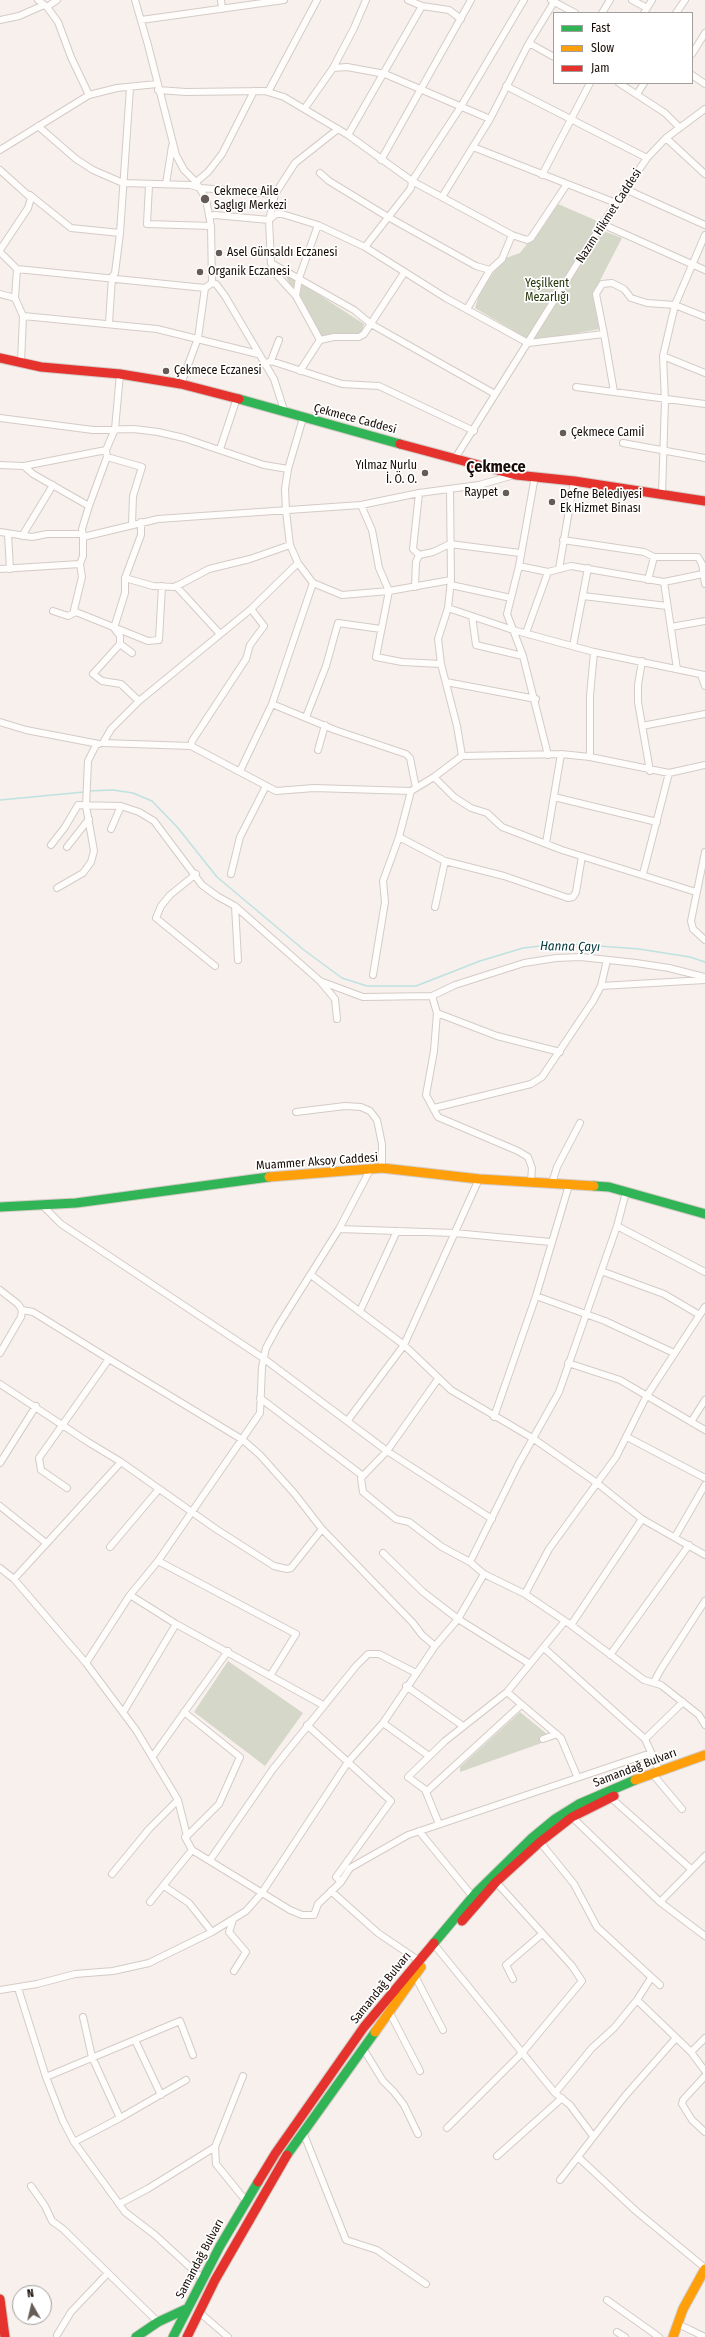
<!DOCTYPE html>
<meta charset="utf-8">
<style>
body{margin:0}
#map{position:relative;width:705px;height:2337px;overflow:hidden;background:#f7f0ec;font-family:"Fira Sans Condensed",sans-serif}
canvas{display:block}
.legend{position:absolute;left:553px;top:12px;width:140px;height:72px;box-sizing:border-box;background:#fff;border:1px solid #a29e9c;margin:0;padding:5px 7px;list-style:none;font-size:12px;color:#170c07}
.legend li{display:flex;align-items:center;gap:8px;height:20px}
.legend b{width:20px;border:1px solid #a29e9c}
.north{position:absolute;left:12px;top:2285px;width:40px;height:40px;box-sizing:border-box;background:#fff;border:1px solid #a29e9c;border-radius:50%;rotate:352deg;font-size:11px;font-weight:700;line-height:16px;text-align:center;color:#170c07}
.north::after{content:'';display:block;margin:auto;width:14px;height:18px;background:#655c57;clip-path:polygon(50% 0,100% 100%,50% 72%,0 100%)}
</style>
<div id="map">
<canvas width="705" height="2337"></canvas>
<ul class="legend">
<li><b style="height:5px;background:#30b455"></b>Fast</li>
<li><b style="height:5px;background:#ff9f0a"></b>Slow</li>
<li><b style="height:5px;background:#e5322d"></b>Jam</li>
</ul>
<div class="north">N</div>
</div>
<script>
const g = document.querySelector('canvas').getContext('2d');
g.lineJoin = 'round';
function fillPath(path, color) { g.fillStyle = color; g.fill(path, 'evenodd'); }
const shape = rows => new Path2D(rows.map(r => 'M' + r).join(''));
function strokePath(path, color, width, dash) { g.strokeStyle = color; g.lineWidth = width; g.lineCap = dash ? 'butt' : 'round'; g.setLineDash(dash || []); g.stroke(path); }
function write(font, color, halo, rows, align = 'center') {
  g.font = font + ' "Fira Sans Condensed",sans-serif'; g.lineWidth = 3.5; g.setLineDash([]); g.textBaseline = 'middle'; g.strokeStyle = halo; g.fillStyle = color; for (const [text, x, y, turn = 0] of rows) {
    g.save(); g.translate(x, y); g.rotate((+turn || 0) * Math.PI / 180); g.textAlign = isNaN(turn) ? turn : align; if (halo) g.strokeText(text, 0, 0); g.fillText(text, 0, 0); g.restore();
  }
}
fillPath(shape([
 [558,204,595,220,601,230,622,238,594,292,600,329,549,338,526,338,475,308,480,292,503,259,520,253],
 [287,274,364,324,362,333,357,335,340,334,322,337,303,304,296,296,285,275],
 [228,1661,303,1713,265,1766,194,1712],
 [520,1712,553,1739,460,1772,460,1767]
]), '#d5d8c8');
strokePath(shape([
 [88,791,113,790,133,793,152,801,178,828,217,877,304,950,342,978,367,986,416,986,480,961,523,948,549,945,572,944,639,949,690,957,705,962],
 [0,800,84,792]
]), '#bee2e1', 1.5);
const street = shape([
 [38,0,47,7,58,22,71,57,89,95],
 [135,0,148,45,176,155,184,170,196,182,206,199,211,226,212,283,205,288,198,338,181,384],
 [221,0,222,9],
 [408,0,422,6,449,10,461,19],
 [551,0,575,13],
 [632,0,647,8],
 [47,7,57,0],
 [602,13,610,0],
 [644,13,652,0],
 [676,13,685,0],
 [0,20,19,16,44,5],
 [141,20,284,0],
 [529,43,554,57],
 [692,54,705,33],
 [333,68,347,67,385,74,490,119],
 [692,75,705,84],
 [619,83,665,113,680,128],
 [506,86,647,158],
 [158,90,186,92,265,91,284,97,348,135,412,181,512,235,527,240,531,238,567,184],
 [268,92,317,0],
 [637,94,644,83],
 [305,108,333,68,354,28,366,0],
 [38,126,76,159,93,170,123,183,190,185,201,188,275,194],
 [348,135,422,6],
 [666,138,705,174],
 [473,147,616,203],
 [0,150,89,95,117,88,157,84],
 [381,160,471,0],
 [0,170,31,198,28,208,0,250],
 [320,173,329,181,388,217,476,266,490,270,502,259,512,235],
 [542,175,590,83],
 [196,182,208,172,222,154,254,91],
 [166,184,172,146],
 [149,185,147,224,211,226],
 [625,189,705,225],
 [30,195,71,228,120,233],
 [442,197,490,119,529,43,554,2],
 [209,216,215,215,269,220,276,214,282,214,318,225],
 [602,224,705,270],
 [365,247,411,188,412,181,460,108,524,0],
 [0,252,17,269,205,288],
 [271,263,354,310,371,324,495,394],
 [17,269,15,298,23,316,21,362],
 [212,283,216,284,225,296,274,379,284,410],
 [0,294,15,298],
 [296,296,299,278,318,225,365,247,446,298,528,343,604,334,614,392],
 [467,309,490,270],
 [23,316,157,329,258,354],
 [109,323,112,277,115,273,120,233,130,88],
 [604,334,596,294,602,284,612,283,624,289,631,298,647,303,675,305,705,317],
 [320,340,296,296,275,273,271,263,269,220,275,194,295,163,338,129],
 [663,356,705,373],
 [271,361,279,340],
 [264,364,271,361,342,384,379,386,474,431],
 [300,371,320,340,334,337,359,337,364,334,404,273],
 [576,387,705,404],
 [0,418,93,430,134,429,158,432,184,438,264,465,288,469],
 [303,418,288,469,285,489,286,511,290,545,298,563,313,583,342,595,389,591,451,580],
 [623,443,705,458],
 [220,449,237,398],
 [107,457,142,467,133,496,132,524],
 [454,460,602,224,647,158,666,138,705,109],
 [0,465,24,466,33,474,89,506],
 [24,466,106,450],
 [535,476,519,566,507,614,523,656,548,755],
 [450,489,451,580,448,608,438,639,441,664,457,726,462,756],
 [662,494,665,401,663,356,675,305,705,235],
 [361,505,372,530,379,568,389,591,376,657,402,662,441,664],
 [0,532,32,537,47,534,83,534],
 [8,534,10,569],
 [22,536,53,485],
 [83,537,82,529,89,506,107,457,106,450,115,429,120,374],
 [563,540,644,552,654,557,698,557,702,564,705,584],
 [419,555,433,552,450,544,520,553],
 [298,563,251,609,139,701,111,729,103,743,191,746,276,791,314,788,411,791,434,777,462,756,561,754,590,757,669,773,705,765],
 [519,566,548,572,571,566,664,582,703,574],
 [0,569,80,564],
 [559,569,574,481],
 [125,578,141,535,141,522],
 [648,580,654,557],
 [664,582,677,669],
 [451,585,511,598],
 [162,586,159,640,148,641,76,612,74,610,82,577,80,564,83,556,83,537,158,519,361,505,419,493,479,485,514,475],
 [176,586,220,634],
 [415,587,416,562,419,555,413,549,419,493],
 [583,596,667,606],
 [448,608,513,630,594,652,705,675],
 [53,611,68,616,76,612],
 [472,616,476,645,523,656],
 [671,627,705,621],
 [526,633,548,572],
 [120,644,93,674,102,681,121,684,139,701],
 [573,646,588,568],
 [132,653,120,644,120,636,114,628,125,593,125,578,153,586,175,587,209,569,250,559,290,545],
 [642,661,638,685,638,702,650,771],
 [701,675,705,686],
 [446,682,536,699],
 [272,704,335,730,406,754,410,758,416,788],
 [306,717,326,666,338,623,381,629],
 [0,722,26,730,99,744],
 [642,726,705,714],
 [191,746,192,741,246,659,250,645,264,626,251,609],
 [318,750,325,725],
 [590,757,590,696,594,652],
 [240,771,272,704,313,583],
 [434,777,454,797,471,808,487,813,502,827,562,850,696,892],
 [554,797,657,822],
 [111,829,121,806],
 [399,837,445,861,504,876,568,898,573,897,576,892,582,856],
 [546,843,561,754],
 [51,845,65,827,78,805,121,806,139,812,154,821,202,885,217,896,235,906,238,960],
 [67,847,89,819],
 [705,852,691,921,693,929,705,940],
 [196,874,170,895,161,906,156,918,215,966],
 [231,874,240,837,266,786],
 [643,874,669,773],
 [57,888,83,873,91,862,94,851,86,806,88,761,96,745],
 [235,906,320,981,335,999,337,1019],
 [435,907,445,861],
 [373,975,385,902,383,881,399,837,411,791],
 [320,981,363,997,432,996,437,1013,434,1051,426,1095,438,1117,518,1151,528,1157,532,1168,531,1181],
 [601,986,705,980],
 [432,996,455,985,524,963,556,958,581,957,636,963,669,968,705,977],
 [437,1013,497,1036,560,1052],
 [434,1108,531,1084,542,1077,593,1001,601,986,607,960],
 [296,1112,345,1106,361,1107,370,1111,377,1120,382,1144,382,1168],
 [552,1183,557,1167,580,1123],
 [41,1204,61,1224,263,1358,387,1451,492,1519],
 [617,1226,705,1272],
 [339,1229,454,1233,551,1242],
 [601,1271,664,1294,698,1314],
 [311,1275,404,1345,451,1390,534,1439,597,1483,642,1519,705,1555],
 [0,1290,18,1304,22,1310,21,1317,0,1353],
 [536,1296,605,1321,674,1353],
 [22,1310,33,1312,109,1359,39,1458,41,1470,67,1488],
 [360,1311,397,1231],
 [568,1363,620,1380,705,1430],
 [438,1379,387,1451,361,1478,363,1492,396,1519,409,1522,442,1547,470,1562,484,1574,525,1594,571,1625,644,1680,661,1685,699,1715,705,1725],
 [0,1384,88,1442,121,1462,216,1529,274,1566,287,1569,291,1568,322,1529,294,1493,260,1455,243,1440,109,1359],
 [260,1398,363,1476],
 [494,1417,536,1296,569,1185],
 [348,1420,404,1345,479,1179],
 [691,1422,705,1400],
 [627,1437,705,1478],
 [0,1463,36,1406],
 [0,1506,46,1543],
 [322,1529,413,1623,422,1635,435,1646],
 [675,1537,705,1485],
 [110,1547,159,1489],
 [383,1553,423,1592,458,1619,530,1664],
 [158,1561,296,1634,270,1676],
 [470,1562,518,1465,559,1392,617,1226,626,1192],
 [0,1568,14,1579,86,1663,136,1730,178,1800,187,1836,185,1837,192,1850,290,1910,302,1915,314,1915,318,1904,341,1882,350,1868,408,1835,651,1753],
 [14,1579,121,1462],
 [525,1594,549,1549,616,1457,646,1397,705,1307],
 [130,1595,176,1624,323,1705],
 [571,1625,642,1519],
 [544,1648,645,1739,659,1770],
 [610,1655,689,1545],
 [86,1663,130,1595,158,1561,260,1413,262,1367,266,1348,278,1326,339,1229,371,1168],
 [654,1682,661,1669,705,1601],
 [406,1686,463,1726],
 [507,1692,561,1738,577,1776],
 [124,1711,176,1624],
 [184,1712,240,1757,219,1804,187,1836],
 [383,1723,429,1756],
 [307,1725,391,1801,336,1877,341,1882],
 [543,1739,557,1734],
 [645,1739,683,1702],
 [153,1756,228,1651],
 [656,1778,682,1809],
 [427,1791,408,1777,445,1741,507,1692,565,1621],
 [610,1797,691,1869],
 [572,1817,660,1902,705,1936],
 [439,1824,426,1792,521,1705],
 [419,1831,473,1897],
 [540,1842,574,1884,597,1927,660,1985],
 [210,1860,273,1769,356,1666,368,1654,379,1654,416,1673],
 [112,1874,149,1829,178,1800],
 [164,1886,189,1903,212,1932],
 [331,1891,378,1933,418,1960],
 [150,1902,192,1850],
 [660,1902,705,1856],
 [233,1920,229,1932,246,1952,234,1971],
 [437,1948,555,2093,570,2105,593,2136],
 [415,1976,443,2030],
 [513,1979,506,1965,542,1934],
 [18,1988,46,2077,63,2121,74,2142,125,2212,155,2235,203,2279],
 [0,1990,37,1984,75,1974,113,1971,149,1963,212,1932,246,1911,261,1894,348,1762,383,1723,435,1646,458,1619,484,1574],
 [637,2000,691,2052,705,2038],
 [390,2013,420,2071],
 [83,2017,92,2057,120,2118],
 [135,2040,161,2095],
 [364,2050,383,2081,394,2092,404,2105,418,2134],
 [691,2052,705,2071],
 [243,2076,215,2147,216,2164,246,2201],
 [705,2076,683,2100,682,2104,692,2120,705,2132],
 [46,2077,180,2021,193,2055],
 [555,2093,592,2048,614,2028,637,2000,651,1978],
 [447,2128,522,2053,582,1981,572,1966,496,1882],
 [303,2132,346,2240,377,2250,426,2284],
 [74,2142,120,2118,186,2080],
 [497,2156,562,2098],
 [578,2157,636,2211,705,2268],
 [560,2180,625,2096,676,2038],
 [31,2186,45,2206,52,2221,63,2229,158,2322],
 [119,2204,149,2188,215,2147],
 [607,2300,659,2337],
 [199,2312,228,2337],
 [678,2324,705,2337],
 [617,2332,625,2337],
 [57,2335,71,2312,108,2273]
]);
const fast = shape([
 [239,399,400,444],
 [594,1186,609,1187,705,1214],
 [0,1207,76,1203,269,1177],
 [434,1943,476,1893,532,1838,555,1819,579,1804,635,1780],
 [287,2155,375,2032],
 [136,2337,158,2322,186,2309],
 [173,2337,220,2246,258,2182]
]);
const slow = shape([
 [269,1177,382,1168,479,1179,594,1186],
 [635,1780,705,1755],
 [375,2032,421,1967],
 [673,2337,683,2309,705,2269]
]);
const jam = shape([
 [0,358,41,367,120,374,181,384,239,399],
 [400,444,516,475,574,481,705,501],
 [462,1921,496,1882,540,1842,572,1817,614,1796],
 [258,2182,275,2154,364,2027,434,1943],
 [0,2299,5,2337],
 [187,2337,215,2280,287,2155]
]);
strokePath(street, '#d4cbc6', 8);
strokePath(fast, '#d4cbc6', 11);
strokePath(slow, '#d4cbc6', 11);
strokePath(jam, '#d4cbc6', 11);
strokePath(street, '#fefdfc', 6);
strokePath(fast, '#30b455', 9);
strokePath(slow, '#ff9f0a', 9);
strokePath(jam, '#e5322d', 9);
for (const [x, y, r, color] of [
 [205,199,5,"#655c57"],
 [219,253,4,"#655c57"],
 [200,272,4,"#655c57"],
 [166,371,4,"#655c57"],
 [563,433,4,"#655c57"],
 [425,473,4,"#655c57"],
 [506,493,4,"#655c57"],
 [552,502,4,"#655c57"]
]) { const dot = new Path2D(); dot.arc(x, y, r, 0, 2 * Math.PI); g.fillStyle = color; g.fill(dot); strokePath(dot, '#fff', 1.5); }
write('12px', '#170c07', '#fff', [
 ["Cekmece Aile",214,192],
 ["Saglıgı Merkezi",214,206],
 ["Asel Günsaldı Eczanesi",227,253],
 ["Organik Eczanesi",208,272],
 ["Çekmece Eczanesi",174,371],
 ["Çekmece Camiİ",571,433],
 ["Yılmaz Nurlu",417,466,"right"],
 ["İ. Ö. O.",417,480,"right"],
 ["Raypet",498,493,"right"],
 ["Defne Belediyesi",560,495],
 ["Ek Hizmet Binası",560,509]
], 'left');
write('12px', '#170c07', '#fff', [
 ["Nazım Hikmet Caddesi",609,216,-57],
 ["Çekmece Caddesi",355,419,15],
 ["Muammer Aksoy Caddesi",317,1162,-4],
 ["Samandağ Bulvarı",635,1768,-21],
 ["Samandağ Bulvarı",381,1988,-51],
 ["Samandağ Bulvarı",200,2259,-62]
]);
write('12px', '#28380d', '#fff', [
 ["Yeşilkent",547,284],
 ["Mezarlığı",547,298]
]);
write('italic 13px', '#023738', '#fff', [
 ["Hanna Çayı",570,947,1]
]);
write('bold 16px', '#170c07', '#fff', [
 ["Çekmece",496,468]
]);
</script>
